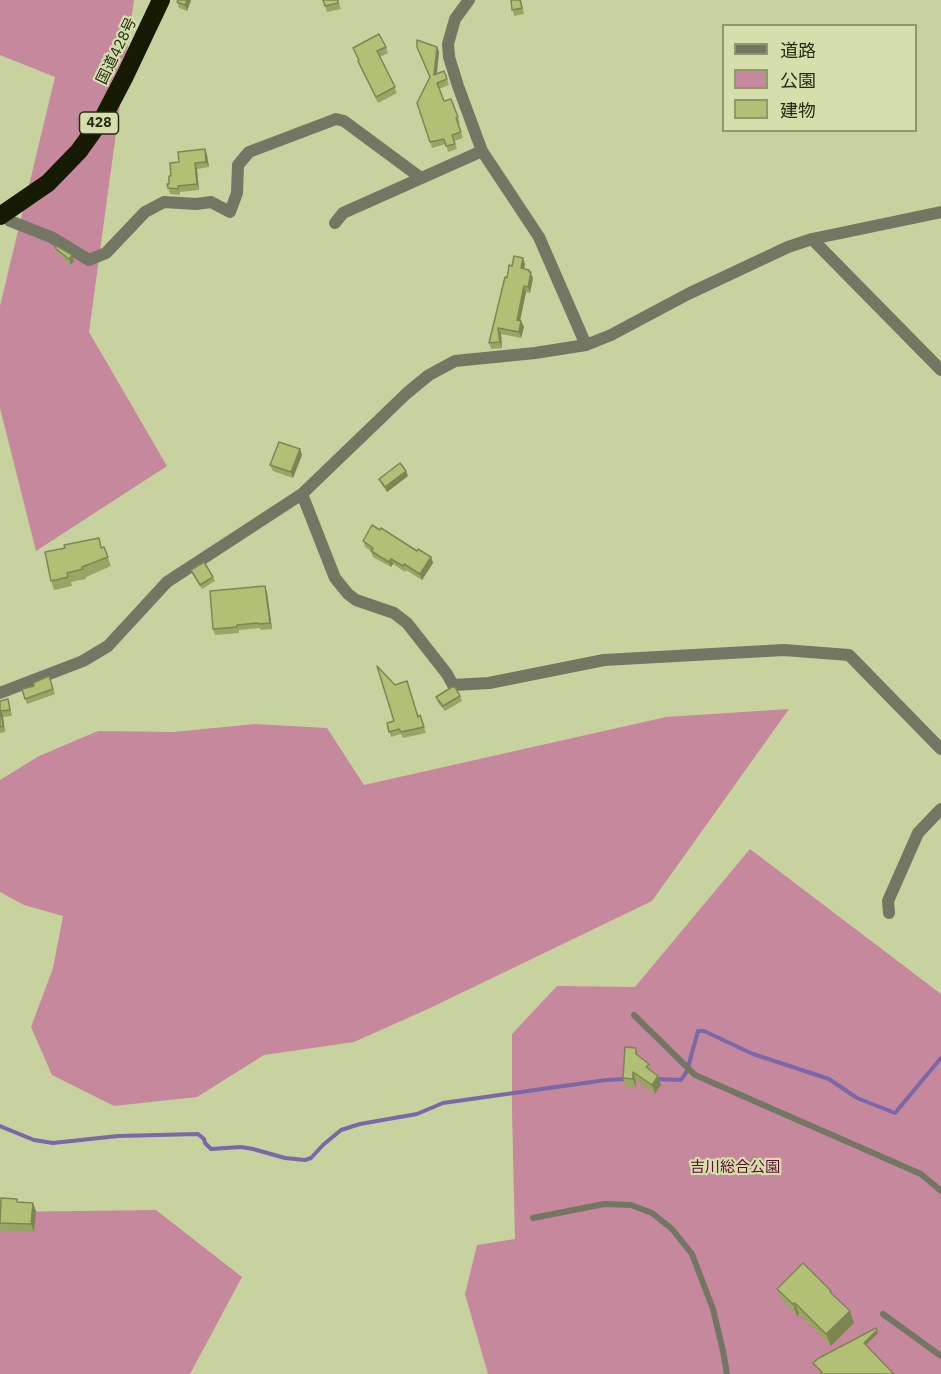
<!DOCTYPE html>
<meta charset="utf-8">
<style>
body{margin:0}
#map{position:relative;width:941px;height:1374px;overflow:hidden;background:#c8d29e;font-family:"IBM Plex Sans","Noto Sans JP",sans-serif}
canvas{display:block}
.legend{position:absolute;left:722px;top:24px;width:195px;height:108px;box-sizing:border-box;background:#d5dfab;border:2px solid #8f976f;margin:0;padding:8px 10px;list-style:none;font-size:18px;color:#272b16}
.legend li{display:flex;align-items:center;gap:12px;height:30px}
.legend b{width:30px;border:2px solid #8f976f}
</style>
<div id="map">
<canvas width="941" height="1374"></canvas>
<ul class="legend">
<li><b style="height:8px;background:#727662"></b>道路</li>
<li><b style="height:16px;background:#c5889d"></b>公園</li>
<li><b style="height:16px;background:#b2c076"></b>建物</li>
</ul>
</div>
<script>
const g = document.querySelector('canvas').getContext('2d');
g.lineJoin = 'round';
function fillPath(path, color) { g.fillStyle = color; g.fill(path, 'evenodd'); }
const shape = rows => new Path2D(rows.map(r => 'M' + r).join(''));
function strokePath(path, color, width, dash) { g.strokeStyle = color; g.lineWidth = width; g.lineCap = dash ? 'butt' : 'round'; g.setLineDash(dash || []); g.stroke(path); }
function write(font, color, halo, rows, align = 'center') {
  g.font = font + ' "IBM Plex Sans","Noto Sans JP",sans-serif'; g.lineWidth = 4.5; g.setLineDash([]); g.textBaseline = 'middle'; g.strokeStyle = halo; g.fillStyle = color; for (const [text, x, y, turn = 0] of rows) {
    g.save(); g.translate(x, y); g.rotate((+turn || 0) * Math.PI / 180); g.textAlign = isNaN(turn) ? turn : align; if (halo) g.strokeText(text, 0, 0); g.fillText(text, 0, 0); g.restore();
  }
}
fillPath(shape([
 [0,0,134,0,89,332,167,466,36,551,0,408,0,306,55,77,0,55],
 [789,709,652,901,430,1008,354,1042,264,1055,197,1097,114,1106,52,1075,31,1027,53,968,63,916,24,905,0,892,0,780,39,756,98,731,173,732,255,724,327,728,364,785,666,717],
 [750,849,941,994,941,1374,488,1374,465,1294,477,1245,515,1239,512,1111,512,1034,557,986,635,987],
 [156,1210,242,1277,190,1374,0,1374,0,1212]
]), '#c5889d');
strokePath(shape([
 [655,1079,681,1080,687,1071,698,1031,704,1031,753,1054,829,1079,857,1098,895,1113,941,1058],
 [0,1126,34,1140,53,1143,118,1136,198,1134,204,1139,205,1143,211,1149,241,1147,253,1149,285,1158,305,1160,311,1158,323,1145,341,1130,360,1124,417,1114,443,1103,606,1080,627,1079]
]), '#7b68a7', 4);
strokePath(shape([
 [634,1015,695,1075,921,1174,941,1191],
 [533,1218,604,1204,631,1205,652,1213,672,1229,692,1254,713,1309,723,1351,727,1374],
 [883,1314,941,1356]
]), '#727662', 6);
strokePath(shape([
 [469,0,455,19,448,44,449,57,458,86,482,151,539,237,586,345],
 [5,213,10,221,51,237,89,260,106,253,145,212,164,202,196,204,211,202,230,212,237,193,238,165,249,152,336,119,344,121,421,178],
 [335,223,343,213,482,151],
 [812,239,941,370],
 [302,494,335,578,348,594,356,600,394,613,407,623,447,674,453,685,489,683,604,660,784,650,849,655,941,749],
 [0,693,83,661,108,646,167,582,302,494,407,393,429,375,455,361,535,353,586,345,611,335,688,294,788,247,812,239,941,212],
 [889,913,888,901,918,833,941,809]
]), '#727662', 12);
strokePath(shape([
 [0,216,48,183,79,151,104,116,125,76,161,0]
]), '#161a03', 18);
fillPath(shape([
 [191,0,187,11,179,8,177,2],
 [323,0,338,0,341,9,327,12],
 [511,0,521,0,524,14,514,16],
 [386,47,388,53,380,57,397,93,378,103,360,67,358,61,359,61,353,48],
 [437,47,439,52,437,74,444,71,449,85,439,89,444,101,451,99,460,123,458,124,463,138,454,141,457,149,448,152,446,144,432,148,417,103,430,77],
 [205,149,207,155,209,167,197,169,199,190,180,192,180,195,170,194,168,188,171,176,179,162],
 [55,248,72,255,74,261,71,265,58,254],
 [525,264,524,269,529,270,533,278,530,293,526,292,520,320,521,321,524,327,521,338,501,334,502,348,491,349,489,343,507,278],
 [300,449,302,455,293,478,273,471,270,465],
 [408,476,387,492,382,485,379,479],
 [363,541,417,551,431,557,433,563,422,580,406,570,405,572,393,564,391,567,373,557,371,551,365,547],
 [104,547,111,566,86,577,86,579,71,582,72,586,54,590,51,581],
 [191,570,213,577,215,581,202,589,193,575],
 [267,592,272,629,261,630,260,628,239,630,239,633,215,635,213,629],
 [49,676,55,694,27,704,22,689,34,686],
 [460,696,462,701,445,711,438,703,436,697],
 [0,701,10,705,12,716,3,717,5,732,0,733],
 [420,715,426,733,403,738,401,734,391,737,387,723,418,716],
 [639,1057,649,1064,651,1071,658,1076,661,1085,655,1094,636,1081,636,1088,626,1087,623,1078],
 [19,1202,36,1211,34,1232,0,1231,0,1205],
 [777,1289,833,1294,854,1323,831,1346,799,1314,797,1316,782,1300]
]), '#99a565');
fillPath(shape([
 [187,0,191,0,187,11,185,5],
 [437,47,439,52,436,80,434,74],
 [205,149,207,155,209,167,206,162],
 [195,163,197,169,199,190,197,184],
 [72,255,74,261,71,265,69,259],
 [523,258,525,264,523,274,521,268],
 [529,270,533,278,530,293,528,287],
 [524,286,526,292,519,326,517,320],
 [521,321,524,327,521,338,519,332],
 [498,328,501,334,502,348,500,342],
 [300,449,302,455,293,478,291,472],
 [406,471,408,476,387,492,385,487],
 [431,557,433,563,422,580,420,574],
 [391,559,393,564,391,567,389,562],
 [265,586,267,592,272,629,270,623],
 [1,711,3,717,5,732,3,726],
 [633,1072,636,1081,636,1088,633,1079],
 [658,1076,661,1085,655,1094,652,1085],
 [763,1165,764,1168,756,1176,755,1173],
 [33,1203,36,1211,34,1232,31,1224],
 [795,1303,799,1314,797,1316,793,1304],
 [850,1311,854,1323,831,1346,826,1334],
 [877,1330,878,1333,865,1346,864,1343]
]), '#7d8653');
const building = shape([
 [178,0,187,0,185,5,177,2,178,0],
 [323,0,338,0,338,3,325,6,323,0],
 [511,0,520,0,522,8,512,10,511,0],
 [379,34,386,47,377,51,395,87,376,97,358,61,359,60,353,48,379,34],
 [417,40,437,47,434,74,434,75,444,71,447,79,437,83,444,101,451,99,458,117,456,118,461,132,452,135,455,144,446,146,444,139,430,142,417,103,430,77,417,47,417,40],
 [205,149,206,162,195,163,197,184,178,186,178,189,168,188,167,184,169,184,169,176,171,176,170,163,179,162,178,152,205,149],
 [57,246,72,255,69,259,55,248,57,246],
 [514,256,523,258,521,268,529,270,529,272,531,272,528,287,524,286,517,320,521,321,519,332,498,328,500,342,489,343,505,277,507,278,509,265,512,266,514,256],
 [279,442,300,449,291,472,270,465,279,442],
 [400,463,406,471,385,487,379,479,400,463],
 [372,525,380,530,381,528,417,551,418,549,431,557,420,574,404,564,403,566,391,559,389,562,371,551,373,548,363,541,372,525],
 [99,538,101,548,104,547,108,557,82,567,83,569,67,573,68,577,51,581,45,552,65,548,64,545,99,538],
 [204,562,213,577,200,585,191,570,204,562],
 [265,586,270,623,259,624,258,623,237,625,237,627,213,629,210,591,265,586],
 [377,666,395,685,407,681,418,717,420,715,424,727,401,732,399,729,389,732,387,723,394,721,377,666],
 [49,676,53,689,25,699,22,689,34,686,33,683,49,676],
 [452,687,455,687,460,696,443,706,436,697,452,687],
 [8,699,10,710,1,711,3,726,0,727,0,701,8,699],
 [625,1047,636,1048,636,1054,649,1064,646,1067,658,1076,652,1085,633,1072,633,1079,623,1078,625,1047],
 [755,1157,763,1165,755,1173,747,1165,755,1157],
 [1,1198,17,1199,17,1202,33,1203,31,1224,0,1223,1,1198],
 [803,1263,831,1291,830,1292,850,1311,826,1334,795,1303,793,1304,777,1289,803,1263],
 [876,1328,877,1330,864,1343,894,1374,820,1374,822,1372,813,1363,819,1358,876,1328]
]);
fillPath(building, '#b2c076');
strokePath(building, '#7d8653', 1.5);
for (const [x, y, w] of [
 [99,123,39]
]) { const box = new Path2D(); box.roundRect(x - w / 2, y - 11, w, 22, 4.5); g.fillStyle = '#d5dfab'; g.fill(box); strokePath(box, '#272b16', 1.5); }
write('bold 14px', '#272b16', null, [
 ["428",99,123]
]);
write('15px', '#272b16', '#d5dfab', [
 ["国道428号",117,51,-64]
]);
write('15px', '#640837', '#d5dfab', [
 ["吉川総合公園",735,1168]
]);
</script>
